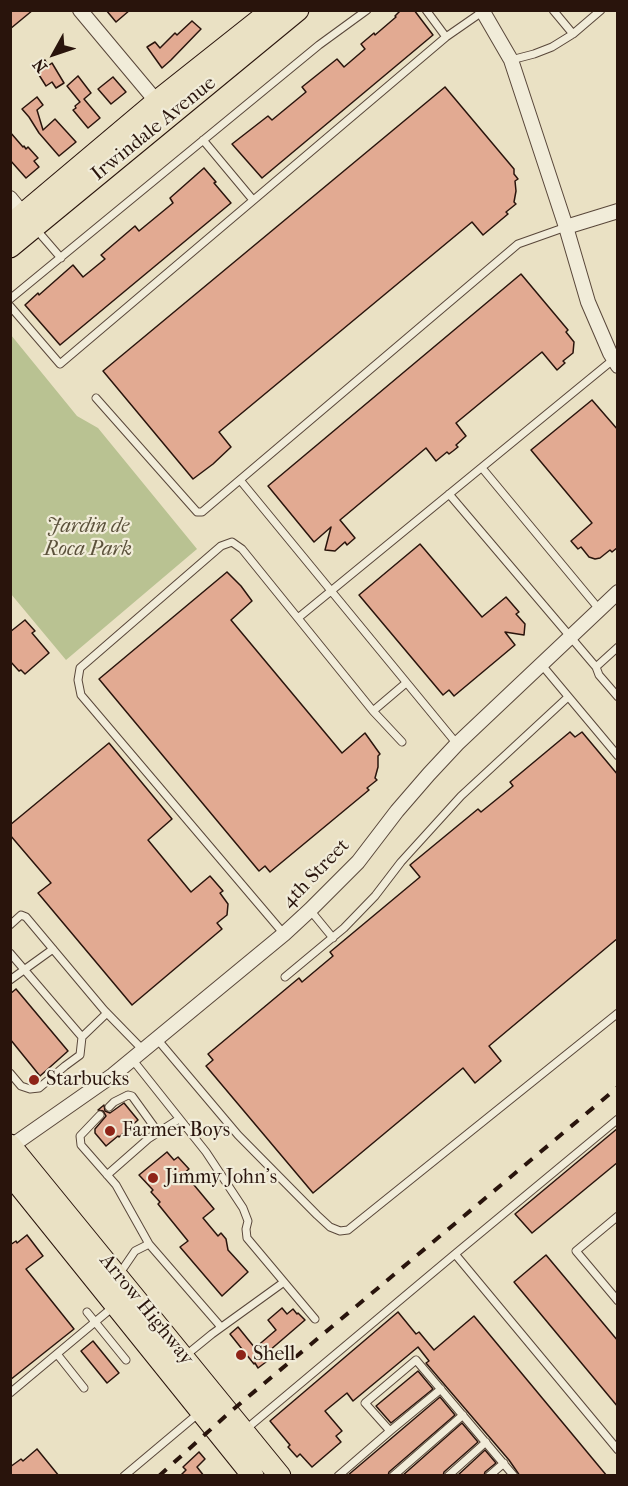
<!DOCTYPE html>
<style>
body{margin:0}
#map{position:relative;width:628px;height:1486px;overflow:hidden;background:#eae1c4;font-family:"IM FELL French Canon",serif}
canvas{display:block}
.frame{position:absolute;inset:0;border:12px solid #29140c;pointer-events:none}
.north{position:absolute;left:24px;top:24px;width:60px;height:60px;-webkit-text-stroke:4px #f1ecd9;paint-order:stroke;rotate:230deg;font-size:16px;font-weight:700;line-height:24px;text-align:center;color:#29140c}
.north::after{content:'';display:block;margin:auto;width:21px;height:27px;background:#29140c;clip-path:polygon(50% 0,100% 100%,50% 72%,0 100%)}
</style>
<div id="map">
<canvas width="628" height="1486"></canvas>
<div class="frame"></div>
<div class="north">N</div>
</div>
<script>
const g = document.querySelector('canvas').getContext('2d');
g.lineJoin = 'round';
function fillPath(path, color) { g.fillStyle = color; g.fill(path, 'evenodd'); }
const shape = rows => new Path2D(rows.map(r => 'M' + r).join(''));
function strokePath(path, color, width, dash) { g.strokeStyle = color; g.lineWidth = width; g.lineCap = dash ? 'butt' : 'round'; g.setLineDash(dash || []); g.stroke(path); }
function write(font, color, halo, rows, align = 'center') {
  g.font = font + ' "IM FELL French Canon",serif'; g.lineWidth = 4.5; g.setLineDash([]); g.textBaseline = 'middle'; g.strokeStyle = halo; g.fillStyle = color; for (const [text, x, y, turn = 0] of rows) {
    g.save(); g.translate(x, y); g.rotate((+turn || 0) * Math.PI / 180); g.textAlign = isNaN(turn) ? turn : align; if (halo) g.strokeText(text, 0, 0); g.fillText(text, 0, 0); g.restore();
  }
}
fillPath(shape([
 [11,335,77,416,98,428,197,549,66,660,11,594]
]), '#b9c292');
const building = shape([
 [10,10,33,10,10,29,10,10],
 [106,10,130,10,116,22,106,10],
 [401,10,414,10,433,35,262,178,232,144,268,116,272,120,306,92,302,87,337,59,344,67,365,49,361,44,374,33,375,35,396,17,395,16,401,10],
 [192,21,201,29,171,60,162,68,147,47,155,42,160,48,175,33,177,35,192,21],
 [45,60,48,66,52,63,64,83,56,88,52,82,46,86,34,67,45,60],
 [78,76,91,93,84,99,100,118,88,128,73,110,76,108,75,106,80,102,67,86,78,76],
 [113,77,126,92,111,104,98,89,113,77],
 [445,87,514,169,514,174,518,179,515,181,516,191,514,202,516,204,506,212,508,214,483,235,472,222,219,432,231,447,213,464,193,479,103,371,445,87],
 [37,97,43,105,37,110,43,130,55,119,76,142,59,156,39,133,29,117,22,109,37,97],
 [10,132,23,147,24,146,26,149,28,147,38,158,34,161,39,167,26,178,10,160,10,132],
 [204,168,216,182,214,183,231,203,60,345,25,305,38,293,39,295,73,265,83,277,105,259,101,255,135,226,139,231,173,203,170,198,204,168],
 [521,274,568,330,566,332,574,342,573,353,563,361,565,363,557,370,542,352,456,423,466,436,456,445,458,447,453,451,449,454,447,452,436,461,426,448,340,520,355,538,347,545,345,542,335,551,325,550,331,527,314,542,268,486,521,274],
 [592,400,618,430,618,547,612,552,610,550,600,558,595,559,589,557,581,547,578,549,571,541,592,523,531,450,592,400],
 [420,544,482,617,506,597,519,612,516,614,525,624,524,635,505,632,515,645,454,696,449,690,443,695,359,595,420,544],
 [227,572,241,586,252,601,231,620,342,753,365,733,380,754,378,756,378,767,375,778,377,780,367,788,369,790,270,872,265,866,259,871,99,679,227,572],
 [25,620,35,631,32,633,49,653,25,674,21,670,19,671,10,661,10,632,25,620],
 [570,732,575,737,582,732,618,775,618,938,489,1046,501,1061,475,1083,463,1068,313,1193,206,1066,213,1060,208,1054,299,978,302,982,333,956,330,952,420,877,410,865,478,809,481,812,513,786,510,782,570,732],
 [109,743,172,819,148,840,191,892,210,876,223,891,220,893,228,904,227,915,217,923,222,929,132,1005,38,893,51,883,10,835,10,825,109,743],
 [16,989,68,1051,40,1076,10,1039,10,994,16,989],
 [124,1103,138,1120,119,1137,118,1136,106,1146,95,1133,95,1129,106,1116,103,1111,98,1110,104,1105,105,1111,110,1113,124,1103],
 [618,1128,618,1162,532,1233,515,1214,618,1128],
 [167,1152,174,1160,178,1157,189,1169,184,1173,214,1209,203,1218,218,1236,221,1233,226,1239,228,1250,248,1272,222,1296,180,1247,188,1241,158,1204,160,1202,151,1192,153,1190,139,1175,167,1152],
 [27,1235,43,1256,26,1269,74,1329,10,1380,10,1245,16,1241,17,1243,27,1235],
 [546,1255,618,1341,618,1407,514,1282,546,1255],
 [282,1308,287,1314,293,1309,297,1314,298,1313,305,1320,262,1357,266,1362,258,1368,255,1363,254,1364,230,1334,238,1327,255,1348,276,1330,268,1320,282,1308],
 [398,1312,416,1334,419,1332,434,1350,474,1316,607,1476,520,1476,509,1460,426,1363,429,1361,418,1347,353,1401,347,1393,325,1411,342,1431,336,1436,341,1442,312,1467,300,1454,297,1457,288,1447,290,1445,270,1421,398,1312],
 [93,1341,119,1373,107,1383,81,1351,93,1341],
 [418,1371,433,1389,391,1423,376,1406,418,1371],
 [440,1397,455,1415,389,1472,388,1476,347,1476,440,1397],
 [462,1423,478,1442,444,1472,443,1476,402,1476,462,1423],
 [37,1449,59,1476,10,1476,10,1467,21,1459,23,1461,37,1449],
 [485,1450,496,1463,485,1472,484,1476,457,1476,485,1450],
 [199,1452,205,1459,197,1467,204,1476,180,1476,186,1470,183,1467,199,1452]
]);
fillPath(building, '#e2aa92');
strokePath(building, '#29140c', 1.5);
const lane = shape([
 [426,10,446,37],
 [573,34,601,10],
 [511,60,534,54,552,47,573,34,553,10],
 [203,140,253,200],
 [35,228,61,258],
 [10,299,319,45,367,10],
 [10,306,60,364,446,37,482,12],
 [96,398,197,512,202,512,518,244,566,227],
 [482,468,599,609],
 [240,480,457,744],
 [449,494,596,667,599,675,618,697],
 [298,618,614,359],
 [541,664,618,756],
 [596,667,618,647],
 [373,711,402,742],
 [310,910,333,938],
 [10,925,21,915,26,917,104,1010,143,1050],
 [284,934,81,695,78,680,80,668,221,546,232,542,242,549,373,711,406,683],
 [10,953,82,1037],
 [285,977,344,928,375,896,401,862,461,796,568,697],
 [10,980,53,949],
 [157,1039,238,1135,317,1215,330,1227,340,1231,348,1230,618,1013],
 [132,1059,206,1152,243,1208,248,1221,246,1229,247,1238,315,1319],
 [10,1073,21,1086,30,1089,39,1088,65,1066,80,1055,82,1037,107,1013],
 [109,1107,114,1102,128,1095,132,1096,158,1132],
 [100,1115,80,1136,81,1145,116,1185,149,1244,221,1327],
 [107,1175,148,1139,179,1119],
 [618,1216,576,1251,618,1301],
 [455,1254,618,1119],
 [120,1273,135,1251,149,1244],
 [87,1312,126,1360],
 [57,1354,84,1388],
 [185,1356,212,1334,284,1282],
 [10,1393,113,1307],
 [245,1430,455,1254,618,1450],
 [390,1431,441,1389],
 [124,1476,199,1413],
 [338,1476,390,1431,365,1403,416,1360,514,1476],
 [393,1476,463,1415],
 [448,1476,486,1442],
 [489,1476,504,1463]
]);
const street = shape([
 [80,10,162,108],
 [482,10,511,60,566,227,588,302,610,353,618,366],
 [10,198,28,220],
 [566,227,618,211],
 [10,1147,113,1075,284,934,310,910,358,862,397,811,429,774,457,744,618,592]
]);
const primary = shape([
 [10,225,156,102,272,10],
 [10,247,298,10],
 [10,1145,280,1476],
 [10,1174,253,1476]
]);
strokePath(lane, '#59473a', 9);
strokePath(street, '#59473a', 16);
strokePath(primary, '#29140c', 23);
strokePath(lane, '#f1ecd9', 7);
strokePath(street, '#f1ecd9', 14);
strokePath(primary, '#eae1c4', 21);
strokePath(shape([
 [159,1476,230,1412,618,1087]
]), '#29140c', 4, [10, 10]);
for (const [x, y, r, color] of [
 [34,1080,6,"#8f2418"],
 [110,1131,6,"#8f2418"],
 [153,1178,6,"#8f2418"],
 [241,1355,6,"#8f2418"]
]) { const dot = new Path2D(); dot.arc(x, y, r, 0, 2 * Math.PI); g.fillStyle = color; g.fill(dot); strokePath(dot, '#f1ecd9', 2); }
write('20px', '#29140c', '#f1ecd9', [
 ["Irwindale Avenue",154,129,-39],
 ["4th Street",316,874,-46],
 ["Arrow Highway",146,1310,51]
]);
write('italic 20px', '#5b513b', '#f1ecd9', [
 ["Jardin de",88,527],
 ["Roca Park",88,550]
]);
write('20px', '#29140c', '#f1ecd9', [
 ["Starbucks",46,1080],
 ["Farmer Boys",122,1131],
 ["Jimmy John's",165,1178],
 ["Shell",253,1355]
], 'left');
</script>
